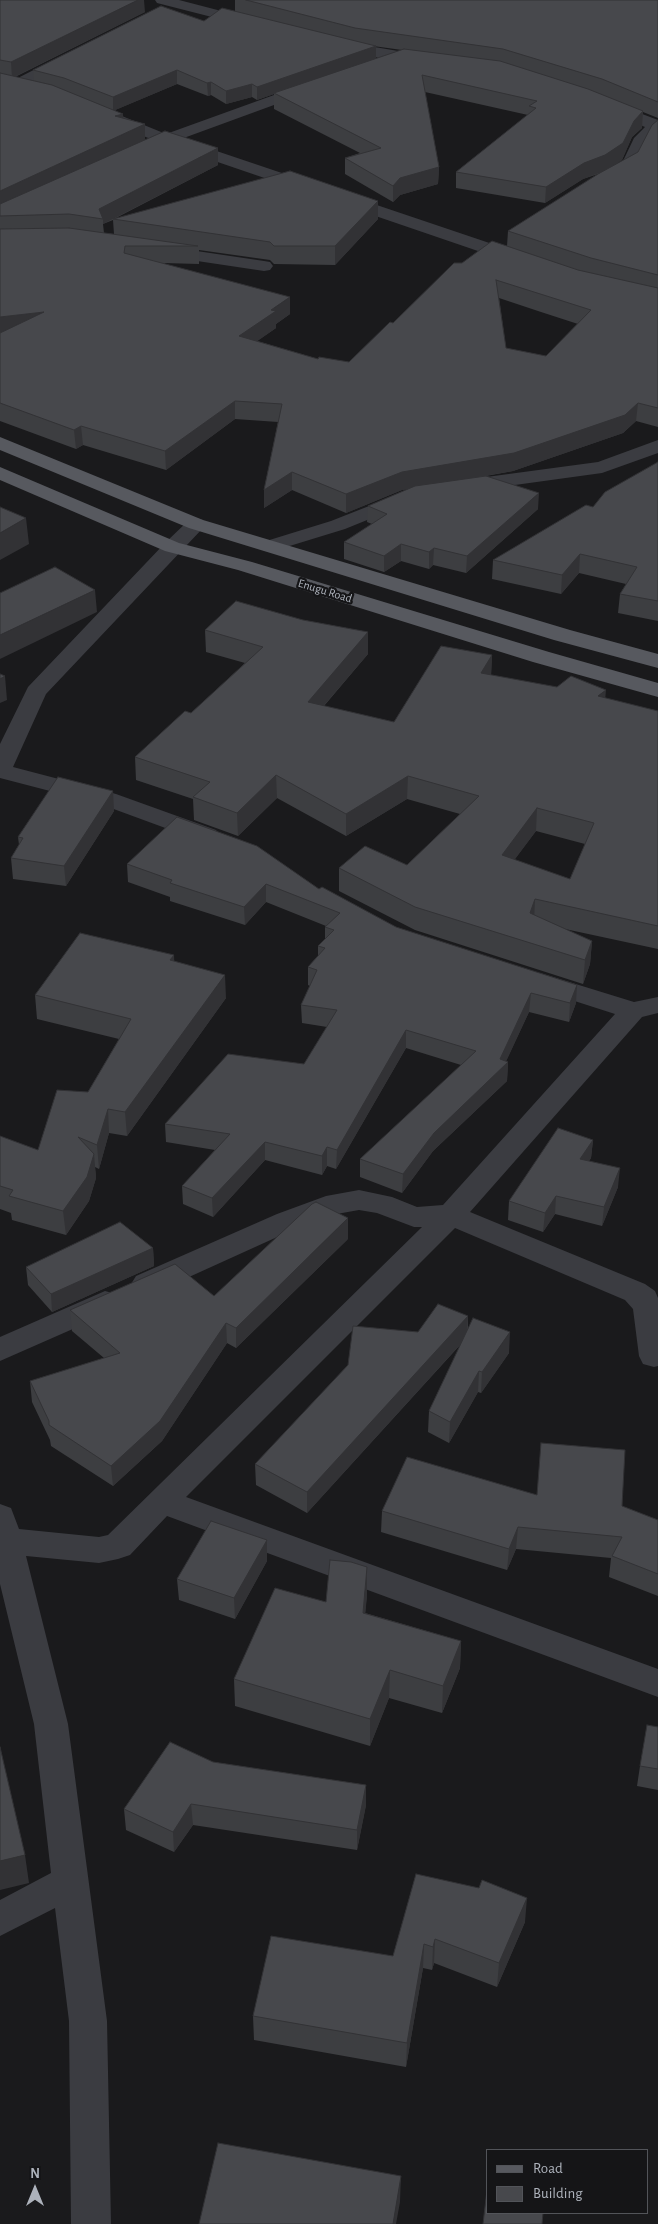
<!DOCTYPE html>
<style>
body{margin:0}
#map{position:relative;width:658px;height:2224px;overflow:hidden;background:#1a1a1c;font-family:"Alegreya Sans",sans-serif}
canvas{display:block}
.legend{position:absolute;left:486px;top:2149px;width:162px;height:65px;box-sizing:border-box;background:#151517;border:1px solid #525459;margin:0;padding:6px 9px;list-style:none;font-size:15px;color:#adb2bb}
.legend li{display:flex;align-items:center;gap:10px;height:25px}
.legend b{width:25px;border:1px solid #525459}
.north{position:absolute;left:10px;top:2164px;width:50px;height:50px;-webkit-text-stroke:4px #151517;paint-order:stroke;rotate:0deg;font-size:14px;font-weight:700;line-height:20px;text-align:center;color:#adb2bb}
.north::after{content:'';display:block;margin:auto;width:18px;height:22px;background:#adb2bb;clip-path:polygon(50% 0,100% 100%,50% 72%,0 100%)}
</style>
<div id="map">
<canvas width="658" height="2224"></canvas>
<ul class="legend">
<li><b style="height:6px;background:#57595f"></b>Road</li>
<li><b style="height:14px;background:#47484c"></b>Building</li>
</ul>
<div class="north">N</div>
</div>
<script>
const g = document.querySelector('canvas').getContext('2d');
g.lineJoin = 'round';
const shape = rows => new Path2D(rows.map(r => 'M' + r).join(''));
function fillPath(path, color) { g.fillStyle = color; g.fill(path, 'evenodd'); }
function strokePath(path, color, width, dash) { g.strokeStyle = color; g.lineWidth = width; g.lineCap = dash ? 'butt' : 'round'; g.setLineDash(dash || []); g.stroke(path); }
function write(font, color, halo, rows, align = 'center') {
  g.font = font + ' "Alegreya Sans",sans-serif'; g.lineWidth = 4.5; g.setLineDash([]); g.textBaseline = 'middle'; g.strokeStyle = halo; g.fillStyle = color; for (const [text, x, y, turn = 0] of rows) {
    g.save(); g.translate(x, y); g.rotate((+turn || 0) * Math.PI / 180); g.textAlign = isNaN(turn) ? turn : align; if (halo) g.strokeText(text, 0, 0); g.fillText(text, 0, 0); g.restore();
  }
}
fillPath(shape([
 [155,0,179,0,256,20,258,23,256,26,251,27,157,3,155,0],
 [339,41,422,55,427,57,430,60,427,63,422,65,403,63,334,48,332,45,334,42,339,41],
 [67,53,72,55,75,58,72,61,20,88,15,90,10,88,7,85,10,82,67,53],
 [310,82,315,84,318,87,315,90,181,139,525,255,528,259,525,263,513,263,165,144,154,144,153,140,105,120,103,117,105,114,111,112,117,114,166,134,310,82],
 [608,101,658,120,658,132,649,140,636,167,608,182,602,180,600,177,623,161,634,138,645,127,602,109,600,106,602,103,608,101],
 [163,246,264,261,270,262,273,266,270,270,264,271,157,255,154,251,157,247,163,246],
 [658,440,658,453,602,473,464,492,457,490,454,486,457,482,464,480,598,462,658,440],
 [402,493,409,495,412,499,409,503,345,529,270,552,263,550,260,546,263,542,331,521,402,493],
 [196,518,203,520,206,524,203,528,46,694,13,767,116,794,216,830,219,835,216,840,207,842,198,840,100,804,0,778,0,744,28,687,165,543,189,520,196,518],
 [540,973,634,1002,658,997,658,1013,642,1017,470,1212,645,1284,655,1291,658,1298,658,1366,654,1367,643,1364,639,1356,633,1309,625,1300,455,1228,186,1497,658,1669,658,1697,167,1516,130,1555,118,1559,99,1563,26,1556,68,1724,107,2021,111,2224,71,2224,69,2021,55,1908,0,1936,0,1900,51,1873,34,1724,0,1584,0,1504,11,1508,19,1529,99,1537,108,1535,422,1227,414,1227,377,1213,359,1210,331,1215,297,1228,156,1292,146,1295,136,1292,131,1284,136,1276,277,1214,326,1196,359,1190,392,1197,417,1207,443,1205,615,1014,531,987,527,981,531,975,540,973],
 [105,1291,116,1294,120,1302,116,1310,0,1361,0,1337,105,1291]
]), '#3b3c41');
fillPath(shape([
 [0,437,203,520,570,630,658,654,658,668,554,640,189,528,0,450,0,437],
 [0,467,179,543,252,562,549,652,658,683,658,697,533,662,238,570,165,551,0,480,0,467]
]), '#57595f');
fillPath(shape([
 [0,0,145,12,15,77,34,81,33,70,235,12,235,0,658,0,658,118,643,112,642,128,632,137,622,160,608,169,638,152,658,120,658,427,636,421,623,433,513,471,486,476,538,509,466,573,433,565,429,569,401,561,384,572,344,559,344,542,372,524,367,522,368,506,409,489,402,490,346,513,292,490,264,508,264,490,278,422,235,419,166,470,83,445,76,449,0,421],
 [373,46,402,50,376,58,376,46],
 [177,84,208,96,211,95,226,104,252,97,257,100,274,94,274,109,360,153,345,158,345,174,393,202,400,195,438,184,439,167,425,92,528,115,456,172,456,188,545,203,583,179,601,173,508,231,507,246,462,263,393,323,349,362,318,359,257,341,276,328,276,324,290,314,163,263,199,264,199,250,270,260,274,264,335,265,378,219,378,201,114,219,218,165,145,140,145,124,124,118,115,110],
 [113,220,114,234,104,233,103,224],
 [499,298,541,312,578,324,546,356,506,348],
 [658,462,658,621,618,613,620,594,626,584,579,573,561,594,492,579,493,560,593,507],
 [303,620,368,632,368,654,324,706,394,722,492,655,491,675,605,698,658,711,658,949,565,929,592,941,590,964,583,984,415,930,339,891,339,868,407,865,460,814,407,799,346,836,277,798,238,836,194,820,193,799,136,780,135,757,191,713,245,663,206,652,205,630],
 [536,831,585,844,570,879,514,860],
 [113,791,114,811,66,886,13,879,11,858,19,845,18,837],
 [127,864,319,889,396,927,576,1003,569,1022,529,1012,506,1061,508,1062,507,1081,433,1151,402,1193,360,1177,360,1159,461,1065,406,1048,336,1169,327,1166,322,1175,265,1160,213,1217,183,1204,182,1186,215,1150,166,1142,165,1124,304,1064,327,1027,302,1023,301,1005,310,986,308,985,308,967,318,956,318,946,325,939,325,927,326,926,266,902,245,925,170,901,170,897,128,882],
 [174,955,174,961,226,998,127,1136,109,1133,99,1169,95,1167,96,1178,89,1201,66,1235,12,1220,11,1213,0,1209,0,1136,38,1150,88,1092,119,1039,37,1019,35,995],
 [593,1140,591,1158,589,1161,618,1187,602,1226,555,1214,543,1232,508,1220,509,1201],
 [348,1239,236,1348,227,1343,162,1441,113,1486,51,1446,50,1440,32,1402,30,1381,104,1358,72,1331,70,1310,214,1296],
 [153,1248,154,1266,52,1312,28,1285,26,1267],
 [468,1316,468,1330,509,1353,481,1393,478,1392,449,1443,428,1432,429,1411,461,1344,307,1513,256,1485,255,1464,418,1332],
 [537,1495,622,1506,658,1520,658,1596,609,1577,611,1558,516,1549,507,1570,381,1532,382,1511],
 [267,1540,267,1561,235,1619,179,1600,177,1579],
 [367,1595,365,1613,461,1641,460,1668,442,1713,389,1698,370,1746,235,1706,234,1679,326,1602],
 [658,1727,658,1790,637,1786,640,1766],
 [213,1762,366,1785,366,1805,357,1850,193,1825,174,1852,126,1830,124,1809],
 [416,1874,525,1922,497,1987,434,1963,432,1970,423,1968,406,2067,254,2040,253,2016,393,1956]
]), '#3d3e41');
fillPath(shape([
 [138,0,144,0,145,12,12,78,11,62],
 [376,46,376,59,274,93,274,94,257,100,257,87],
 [177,70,177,84,113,111,113,97],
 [211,82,211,95,208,96,207,83],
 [252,84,252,97,226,104,226,91],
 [643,111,642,128,632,137,622,160,604,171,583,179,545,203,546,187,634,121],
 [123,114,124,130,115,116],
 [145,124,145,140,0,208,0,191],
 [218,148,218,165,103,224,103,219,99,209],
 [439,167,438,184,400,195,393,202,393,186,400,178],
 [378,201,378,219,335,265,335,246],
 [290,297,290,314,276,324,276,328,239,354,239,336,271,310],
 [44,312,0,335,0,317],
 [235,401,235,419,166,470,165,451],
 [638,403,636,421,623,433,513,471,402,490,346,513,346,494,402,472],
 [81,426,83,445,76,449,74,430],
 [292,472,292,490,264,508,264,490],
 [539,493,538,509,466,573,467,556],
 [26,518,29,544,0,560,0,533],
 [401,544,401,561,384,572,384,556],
 [434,548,433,565,429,569,429,552],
 [580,554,579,573,561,594,562,575],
 [95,590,97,612,0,659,0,635],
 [368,632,368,654,308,724,308,702],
 [492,655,491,677,481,673],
 [5,676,7,700,0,703,0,679],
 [606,690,604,712,598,696],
 [276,775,277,798,238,836,237,813],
 [408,776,407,799,346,836,346,814],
 [113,791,114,811,66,886,64,866],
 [537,808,536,831,501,878,502,855],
 [266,884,266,902,245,925,244,907],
 [535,899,534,922,530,913],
 [592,941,590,964,583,984,585,960],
 [174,955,175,978,170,960],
 [225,975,226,998,127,1136,125,1112],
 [577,985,576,1003,569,1022,570,1003],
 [531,993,529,1012,504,1066,508,1062,507,1081,433,1151,402,1193,403,1174,434,1133,500,1059],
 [406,1030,406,1048,336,1169,337,1150],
 [108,1109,109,1133,99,1169,97,1145],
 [593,1140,591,1158,578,1178,580,1159],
 [265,1142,265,1160,213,1217,212,1198],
 [327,1147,327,1166,322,1175,322,1156],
 [94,1154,96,1178,89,1201,66,1235,63,1211],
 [620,1168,618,1187,602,1226,604,1207],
 [556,1196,555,1214,543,1232,545,1213],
 [348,1218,348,1239,236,1348,236,1328],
 [153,1248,154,1266,52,1312,51,1294],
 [468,1316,467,1337,307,1513,307,1492],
 [226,1323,227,1343,162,1441,113,1486,111,1466],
 [510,1332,509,1353,481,1393,482,1372],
 [479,1371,478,1392,449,1443,450,1422],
 [518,1527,516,1549,507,1570,509,1549],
 [267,1540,267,1561,235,1619,234,1598],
 [367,1567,367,1595,363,1640,363,1613],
 [461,1641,460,1668,442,1713,443,1686],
 [390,1670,389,1698,370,1746,370,1719],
 [366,1785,366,1805,357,1850,357,1830],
 [191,1804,193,1825,174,1852,173,1832],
 [25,1855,29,1883,0,1890,0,1861],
 [527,1898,525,1922,497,1987,499,1963],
 [435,1939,434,1963,432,1970,433,1947],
 [424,1944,423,1968,406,2067,407,2043],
 [401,2176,400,2202,396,2224,393,2224]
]), '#323235');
const building = shape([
 [0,0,138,0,11,62,0,60,0,0],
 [246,0,658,0,658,102,602,79,503,49,355,28,246,0],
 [161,6,204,21,222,8,376,46,257,87,252,84,226,91,211,82,207,83,177,70,113,97,64,78,33,70,161,6],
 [404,49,500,61,588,89,643,111,634,121,623,143,605,155,584,163,546,187,456,172,536,108,529,106,537,101,422,75,439,167,400,178,393,186,345,158,381,148,274,93,404,49],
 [0,73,52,85,123,114,115,116,145,124,0,191,0,73],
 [658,120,658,275,591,258,508,231,598,174,638,152,652,125,658,120],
 [165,131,218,148,99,209,103,219,69,214,0,216,0,204,165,131],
 [290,171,378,201,335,246,274,246,270,242,113,219,290,171],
 [69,228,198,246,125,246,124,253,290,297,271,310,276,311,239,336,318,359,319,357,349,362,390,322,393,323,454,263,462,263,492,241,578,270,658,288,658,408,638,403,625,415,514,453,402,472,346,494,292,472,264,490,282,404,235,401,165,451,81,426,74,430,0,403,0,333,44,312,0,317,0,229,69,228],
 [496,280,591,310,546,356,506,348,496,280],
 [658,462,658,601,620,594,637,567,580,554,562,575,493,560,586,505,593,507,605,492,658,462],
 [486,476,539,493,467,556,434,548,429,552,401,544,384,556,344,542,387,514,368,506,415,486,486,476],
 [0,507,26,518,0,533,0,507],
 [55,567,95,590,0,635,0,593,55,567],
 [236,601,303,620,368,632,308,702,394,722,441,646,492,655,481,673,557,687,571,676,606,690,598,696,658,711,658,926,535,899,530,913,592,941,585,960,415,907,339,868,365,846,407,865,479,796,408,776,346,814,276,775,237,813,193,797,210,782,135,757,185,711,191,713,263,647,205,630,236,601],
 [537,808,594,823,570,879,502,855,537,808],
 [0,674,5,676,0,679,0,674],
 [58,777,113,791,64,866,11,858,23,838,18,837,58,777],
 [177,817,257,846,319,889,322,887,396,927,577,985,570,1003,531,993,500,1059,508,1062,434,1133,403,1174,360,1159,476,1051,406,1030,337,1150,327,1147,322,1156,265,1142,212,1198,182,1186,230,1134,165,1124,228,1054,304,1064,337,1010,301,1005,317,970,308,967,325,948,318,946,334,930,325,927,340,913,266,884,244,907,170,883,172,880,127,864,177,817],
 [80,933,174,955,170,960,225,975,125,1112,108,1109,97,1145,78,1137,94,1154,87,1177,63,1211,9,1196,13,1190,0,1186,0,1136,38,1150,57,1090,88,1092,131,1019,35,995,80,933],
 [558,1128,593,1140,580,1159,620,1168,604,1207,556,1196,545,1213,509,1201,558,1128],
 [316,1202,348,1218,236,1328,226,1323,160,1421,111,1466,49,1425,49,1421,30,1381,120,1353,70,1310,175,1264,214,1296,312,1204,316,1202],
 [120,1222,153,1248,51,1294,26,1267,120,1222],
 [438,1304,468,1316,307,1492,255,1464,348,1365,353,1326,418,1332,438,1304],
 [473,1318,510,1332,482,1372,479,1371,450,1422,429,1411,473,1318],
 [541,1443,625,1450,622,1506,658,1520,658,1574,612,1556,622,1537,518,1527,509,1549,382,1511,407,1457,537,1495,541,1443],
 [211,1521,267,1540,234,1598,177,1579,211,1521],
 [330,1560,351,1562,367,1567,363,1613,461,1641,443,1686,390,1670,370,1719,234,1679,275,1588,326,1602,330,1560],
 [647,1725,658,1727,658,1769,640,1766,647,1725],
 [170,1742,213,1762,366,1785,357,1830,191,1804,173,1832,124,1809,170,1742],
 [0,1747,25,1855,0,1861,0,1747],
 [416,1874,479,1888,482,1880,527,1898,499,1963,435,1939,433,1947,424,1944,407,2043,253,2016,271,1936,393,1956,416,1874],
 [218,2143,401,2176,393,2224,199,2224,218,2143],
 [487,2190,487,2213,543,2213,542,2224,483,2224,487,2190]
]);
fillPath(building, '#47484c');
strokePath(building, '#323235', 1);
write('12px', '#adb2bb', '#151517', [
 ["Enugu Road",325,591,17]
]);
</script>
